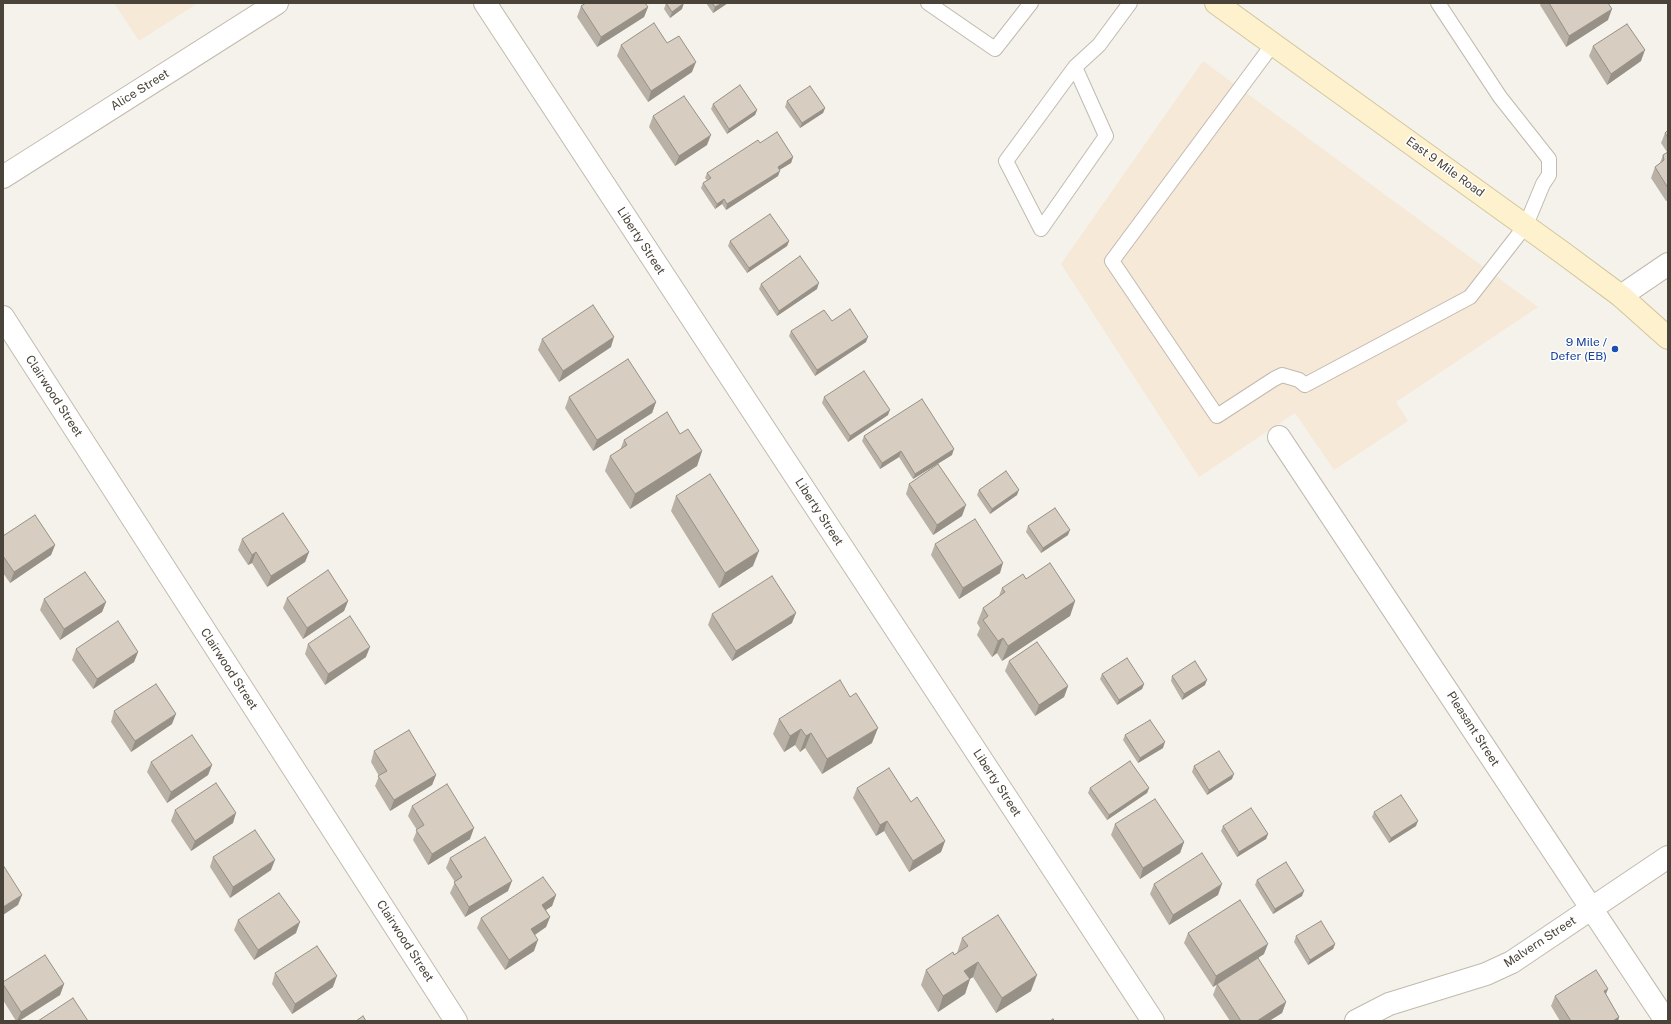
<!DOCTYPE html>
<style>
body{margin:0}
#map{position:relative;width:1671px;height:1024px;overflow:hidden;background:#f5f2eb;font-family:"Public Sans",sans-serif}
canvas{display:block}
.frame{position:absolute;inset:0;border:4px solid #494339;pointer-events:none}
</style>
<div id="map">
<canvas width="1671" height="1024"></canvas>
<div class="frame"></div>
</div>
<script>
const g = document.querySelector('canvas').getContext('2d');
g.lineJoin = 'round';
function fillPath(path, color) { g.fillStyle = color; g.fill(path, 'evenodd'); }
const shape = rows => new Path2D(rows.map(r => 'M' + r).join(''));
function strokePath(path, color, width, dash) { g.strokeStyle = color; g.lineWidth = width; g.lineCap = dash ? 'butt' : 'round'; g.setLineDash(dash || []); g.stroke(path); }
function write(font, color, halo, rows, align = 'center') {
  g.font = font + ' "Public Sans",sans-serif'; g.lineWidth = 3; g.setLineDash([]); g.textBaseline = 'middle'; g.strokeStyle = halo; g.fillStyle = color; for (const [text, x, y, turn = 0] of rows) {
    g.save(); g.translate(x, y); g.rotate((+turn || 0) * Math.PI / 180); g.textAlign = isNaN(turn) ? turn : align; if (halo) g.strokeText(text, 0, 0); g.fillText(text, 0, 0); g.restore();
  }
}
fillPath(shape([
 [114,3,198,3,139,41],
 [1203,61,1538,307,1396,402,1408,421,1334,470,1295,413,1199,477,1061,264]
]), '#f6e9d8');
const lane = shape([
 [928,3,995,49,1031,3],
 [1273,44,1112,261,1217,416,1274,379,1282,375,1299,380,1305,385,1470,297,1526,225,1543,184,1549,175,1549,159,1500,97,1438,3],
 [1075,67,1106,136,1041,229,1006,161,1075,67,1099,45,1130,3]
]);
const street = shape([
 [485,3,1153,1021],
 [3,177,277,3],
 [1621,296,1668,264],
 [3,317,456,1021],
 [1279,437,1666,1021],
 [1356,1021,1389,1004,1486,974,1512,962,1668,857]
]);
const secondary = shape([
 [1216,3,1563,253,1621,296,1668,338]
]);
strokePath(lane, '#c1baae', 16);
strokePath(street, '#c1baae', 24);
strokePath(secondary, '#d3c69c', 24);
strokePath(lane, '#fff', 14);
strokePath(street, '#fff', 22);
strokePath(secondary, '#fdf2cd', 22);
fillPath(shape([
 [666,3,682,9,670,18,664,9],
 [706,3,728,3,713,13],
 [1541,3,1608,3,1608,20,1566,47,1540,5],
 [581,6,648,7,644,17,597,47,577,17],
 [667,43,692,72,648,102,617,56,621,45],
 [1593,46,1641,61,1607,85,1589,56],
 [787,101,825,108,823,113,800,128,785,107],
 [713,104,757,110,755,115,727,134,711,109],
 [653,116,707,145,675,166,649,127],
 [1668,130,1668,200,1666,201,1651,178,1655,167,1660,163,1663,155,1667,152,1661,143,1665,133],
 [760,143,793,157,791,163,779,170,778,176,726,210,722,204,715,209,701,188,703,183,707,180,705,178,707,173],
 [730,241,789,241,787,246,747,273,728,246],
 [761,284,817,289,777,316,759,289],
 [791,331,866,342,815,376,789,336],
 [542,339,611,347,559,382,538,350],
 [569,397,656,402,652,413,593,451,565,408],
 [824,397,888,415,848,442,822,403],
 [864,436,952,455,913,479,899,457,880,469,862,441],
 [624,440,702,451,697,466,630,509,605,471,610,456,620,450],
 [909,484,962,516,933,535,906,494],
 [979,490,1017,495,990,514,977,495],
 [676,496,753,566,719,588,671,511],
 [1028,526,1068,535,1041,553,1026,532],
 [3,536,55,545,51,555,10,583,3,573],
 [242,539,309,552,305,562,267,587,252,563,248,565,238,550],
 [935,544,1000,573,959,599,931,555],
 [1026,579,1075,601,1070,616,1002,661,997,653,992,657,977,635,980,628,977,623,983,608,999,596,1002,588],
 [287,598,348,601,344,611,303,639,283,608],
 [44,599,106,602,102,612,60,640,40,610],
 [712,614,792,623,732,661,708,625],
 [308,644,366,657,325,685,305,654],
 [76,649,138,652,134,662,93,689,72,660],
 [1009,661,1068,686,1064,697,1035,716,1005,671],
 [1102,674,1144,684,1142,689,1117,705,1100,679],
 [1172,676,1205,685,1182,700,1171,681],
 [114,711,172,724,131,752,111,722],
 [779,719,872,743,822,774,805,748,800,752,795,745,784,752,773,734],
 [1125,735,1163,748,1138,763,1123,740],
 [374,751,436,775,432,785,390,811,375,786,379,776,371,762],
 [151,762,212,765,208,775,167,803,147,772],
 [1194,766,1232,779,1207,795,1192,772],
 [857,788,911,802,945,841,941,852,909,872,884,831,876,836,853,798],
 [1090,788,1149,788,1147,793,1107,820,1088,793],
 [412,806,470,839,428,865,413,840,417,830,408,816],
 [175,810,233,823,191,851,171,821],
 [1374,812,1416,826,1389,843,1372,817],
 [1115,824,1184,842,1180,853,1140,879,1111,835],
 [1223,826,1268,834,1266,839,1237,857,1221,831],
 [213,857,271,870,230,898,210,867],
 [450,858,508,891,465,917,450,893,455,882,446,868],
 [1257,880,1302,896,1273,914,1255,885],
 [1154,884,1218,895,1169,925,1150,894],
 [556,895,552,906,546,910,550,917,546,927,535,935,534,951,505,970,477,928,481,918],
 [238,920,296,933,254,960,234,930],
 [1188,933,1264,954,1213,987,1184,943],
 [1296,936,1335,944,1333,949,1308,965,1294,942],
 [962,938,1031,991,996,1013,973,977,970,979,965,994,938,1012,921,985,926,970,957,953],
 [275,973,333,987,292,1014,272,984],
 [3,982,64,984,60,995,19,1021,16,1021,3,1000],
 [1217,984,1286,1002,1282,1013,1269,1021,1230,1021,1213,995],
 [1606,994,1619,1017,1618,1021,1560,1021,1551,1006,1555,996]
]), '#b9b1a6');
fillPath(shape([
 [684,3,682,9,670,18,672,12],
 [722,3,728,3,713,13,715,7],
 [648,7,644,17,597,47,601,37],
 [1612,9,1608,20,1566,47,1569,36],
 [1645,50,1641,61,1607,85,1611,74],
 [696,62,692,72,648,102,651,91],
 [825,108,823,113,800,128,802,123],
 [757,110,755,115,727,134,729,129],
 [711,135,707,145,675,166,679,156],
 [793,157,791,163,776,172,778,167],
 [780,171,778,176,726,210,727,204],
 [724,199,722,204,715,209,717,204],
 [789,241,787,246,747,273,749,268],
 [819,283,817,289,777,316,779,311],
 [614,337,611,347,559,382,563,371],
 [868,337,866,342,815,376,817,370],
 [656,402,652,413,593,451,597,440],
 [890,410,888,415,848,442,850,436],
 [954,449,952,455,913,479,915,474],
 [702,451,697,466,630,509,635,494],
 [901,451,899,457,880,469,882,463],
 [1019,490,1017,495,990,514,992,509],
 [966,505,962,516,933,535,937,525],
 [1070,530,1068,535,1041,553,1043,548],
 [55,545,51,555,10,583,14,572],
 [759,551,753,566,719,588,725,573],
 [256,552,252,563,248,565,252,555],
 [309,552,305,562,267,587,271,576],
 [1003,563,1000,573,959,599,963,588],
 [348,601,344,611,303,639,307,628],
 [1075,601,1070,616,1002,661,1008,646],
 [106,602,102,612,60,640,64,629],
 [796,613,792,623,732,661,736,651],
 [1003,638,997,653,992,657,998,641],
 [370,647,366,657,325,685,328,674],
 [138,652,134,662,93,689,97,679],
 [1207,680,1205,685,1182,700,1184,694],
 [1144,684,1142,689,1117,705,1119,700],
 [1068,686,1064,697,1035,716,1039,705],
 [176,714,172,724,131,752,135,741],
 [878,728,872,743,822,774,827,759],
 [801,729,795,745,784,752,790,736],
 [811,733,805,748,800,752,806,736],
 [1165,742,1163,748,1138,763,1140,758],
 [212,765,208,775,167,803,171,792],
 [1234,774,1232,779,1207,795,1209,790],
 [436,775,432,785,390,811,394,800],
 [1149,788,1147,793,1107,820,1109,815],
 [236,813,233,823,191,851,195,841],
 [887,821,884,831,876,836,880,825],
 [1418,821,1416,826,1389,843,1391,838],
 [474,828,470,839,428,865,432,854],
 [1268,834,1266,839,1237,857,1239,852],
 [945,841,941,852,909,872,913,861],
 [1184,842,1180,853,1140,879,1143,868],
 [275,860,271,870,230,898,233,887],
 [512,881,508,891,465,917,469,907],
 [1222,884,1218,895,1169,925,1173,915],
 [1304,891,1302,896,1273,914,1275,909],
 [22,895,18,905,3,915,3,907],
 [556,895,552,906,538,915,542,905],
 [550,917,546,927,527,940,531,929],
 [300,922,296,933,254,960,258,950],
 [538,940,534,951,505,970,509,960],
 [1268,944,1264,954,1213,987,1216,976],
 [1335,944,1333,949,1308,965,1310,960],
 [978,962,973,977,959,986,964,971],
 [1037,975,1031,991,996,1013,1002,998],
 [337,976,333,987,292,1014,295,1004],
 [970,979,965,994,938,1012,943,996],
 [64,984,60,995,19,1021,17,1021,21,1012],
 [1608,989,1604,999,1604,991],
 [1286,1002,1282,1013,1269,1021,1257,1021],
 [1619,1017,1618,1021,1613,1021]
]), '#969087');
const building = shape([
 [586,3,645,3,648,7,601,37,581,6,586,3],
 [666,3,684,3,672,12,666,3],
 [712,3,722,3,715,7,712,3],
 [1549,3,1608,3,1612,9,1569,36,1549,3],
 [654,23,667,43,679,36,696,62,651,91,621,45,654,23],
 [1627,24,1645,50,1611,74,1593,46,1627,24],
 [740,85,757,110,729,129,713,104,740,85],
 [810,86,825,108,802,123,787,101,810,86],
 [684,96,711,135,679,156,653,116,684,96],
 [1668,130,1668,138,1665,133,1668,130],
 [777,132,793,157,778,167,780,171,727,204,724,199,717,204,703,183,711,178,707,173,758,140,760,143,777,132],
 [1668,152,1668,188,1655,167,1664,160,1663,155,1668,152],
 [770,214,789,241,749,268,730,241,770,214],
 [800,256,819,283,779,311,761,284,800,256],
 [593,305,614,337,563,371,542,339,593,305],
 [850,309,868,337,817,370,791,331,824,310,832,321,850,309],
 [628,359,656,402,597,440,569,397,628,359],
 [864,371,890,410,850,436,824,397,864,371],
 [922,399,954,449,915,474,901,451,882,463,864,436,922,399],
 [667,412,680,434,688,429,702,451,635,494,610,456,627,445,624,440,667,412],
 [938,464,966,505,937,525,909,484,938,464],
 [1006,471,1019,490,992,509,979,490,1006,471],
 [710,474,759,551,725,573,676,496,710,474],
 [1055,508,1070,530,1043,548,1028,526,1055,508],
 [283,513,309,552,271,576,256,552,252,555,242,539,283,513],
 [35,515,55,545,14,572,3,556,3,536,35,515],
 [975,519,1003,563,963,588,935,544,975,519],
 [1050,563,1075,601,1008,646,1003,638,998,641,983,620,988,616,983,608,1005,592,1002,588,1023,574,1026,579,1050,563],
 [328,570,348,601,307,628,287,598,328,570],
 [85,572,106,602,64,629,44,599,85,572],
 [772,576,796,613,736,651,712,614,772,576],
 [350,616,370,647,328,674,308,644,350,616],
 [118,621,138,652,97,679,76,649,118,621],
 [1037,642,1068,686,1039,705,1009,661,1037,642],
 [1127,658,1144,684,1119,700,1102,674,1127,658],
 [1195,661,1207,680,1184,694,1172,676,1195,661],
 [840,680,850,697,856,693,878,728,827,759,811,733,806,736,801,729,790,736,779,719,840,680],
 [156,684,176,714,135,741,114,711,156,684],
 [1150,720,1165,742,1140,758,1125,735,1150,720],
 [409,730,436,775,394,800,378,776,387,771,374,751,409,730],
 [192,735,212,765,171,792,151,762,192,735],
 [1219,751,1234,774,1209,790,1194,766,1219,751],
 [1130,761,1149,788,1109,815,1090,788,1130,761],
 [889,768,911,802,917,797,945,841,913,861,887,821,880,825,857,788,889,768],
 [216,783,236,813,195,841,175,810,216,783],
 [447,784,474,828,432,854,416,830,424,825,412,806,447,784],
 [1401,795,1418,821,1391,838,1374,812,1401,795],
 [1155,799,1184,842,1143,868,1115,824,1155,799],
 [1251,808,1268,834,1239,852,1223,826,1251,808],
 [255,830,275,860,233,887,213,857,255,830],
 [485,837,512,881,469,907,454,882,462,877,450,858,485,837],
 [1202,853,1222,884,1173,915,1154,884,1202,853],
 [1286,862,1304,891,1275,909,1257,880,1286,862],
 [3,865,22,895,3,907,3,865],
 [543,877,556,895,542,905,550,917,531,929,538,940,509,960,481,918,543,877],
 [279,893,300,922,258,950,238,920,279,893],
 [1240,900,1268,944,1216,976,1188,933,1240,900],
 [998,915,1037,975,1002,998,978,962,964,971,970,979,943,996,926,970,953,952,954,955,968,946,962,938,998,915],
 [1321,921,1335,944,1310,960,1296,936,1321,921],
 [317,946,337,976,295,1004,275,973,317,946],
 [45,955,64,984,21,1012,3,984,3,982,45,955],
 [1258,958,1286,1002,1257,1021,1241,1021,1217,984,1258,958],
 [1596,970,1608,989,1604,991,1619,1017,1613,1021,1571,1021,1555,996,1596,970],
 [73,998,88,1021,38,1021,73,998],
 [363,1016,366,1021,356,1021,363,1016],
 [1053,1019,1055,1021,1050,1021,1053,1019]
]);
fillPath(building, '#d7cec1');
strokePath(building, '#969087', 1);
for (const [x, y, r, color] of [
 [1615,349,4,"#1a4fb4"]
]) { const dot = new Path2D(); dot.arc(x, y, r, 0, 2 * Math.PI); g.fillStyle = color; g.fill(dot); strokePath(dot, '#fff', 1.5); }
write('12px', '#494339', '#fff', [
 ["Alice Street",140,90,-32],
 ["East 9 Mile Road",1445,167,36],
 ["Liberty Street",641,241,57],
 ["Clairwood Street",54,396,57],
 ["Liberty Street",819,512,57],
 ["Clairwood Street",229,669,57],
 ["Pleasant Street",1473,729,57],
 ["Liberty Street",997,783,57],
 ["Clairwood Street",405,941,57],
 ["Malvern Street",1540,942,-33]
]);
write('12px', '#164399', '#fff', [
 ["9 Mile /",1607,342],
 ["Defer (EB)",1607,356]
], 'right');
</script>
